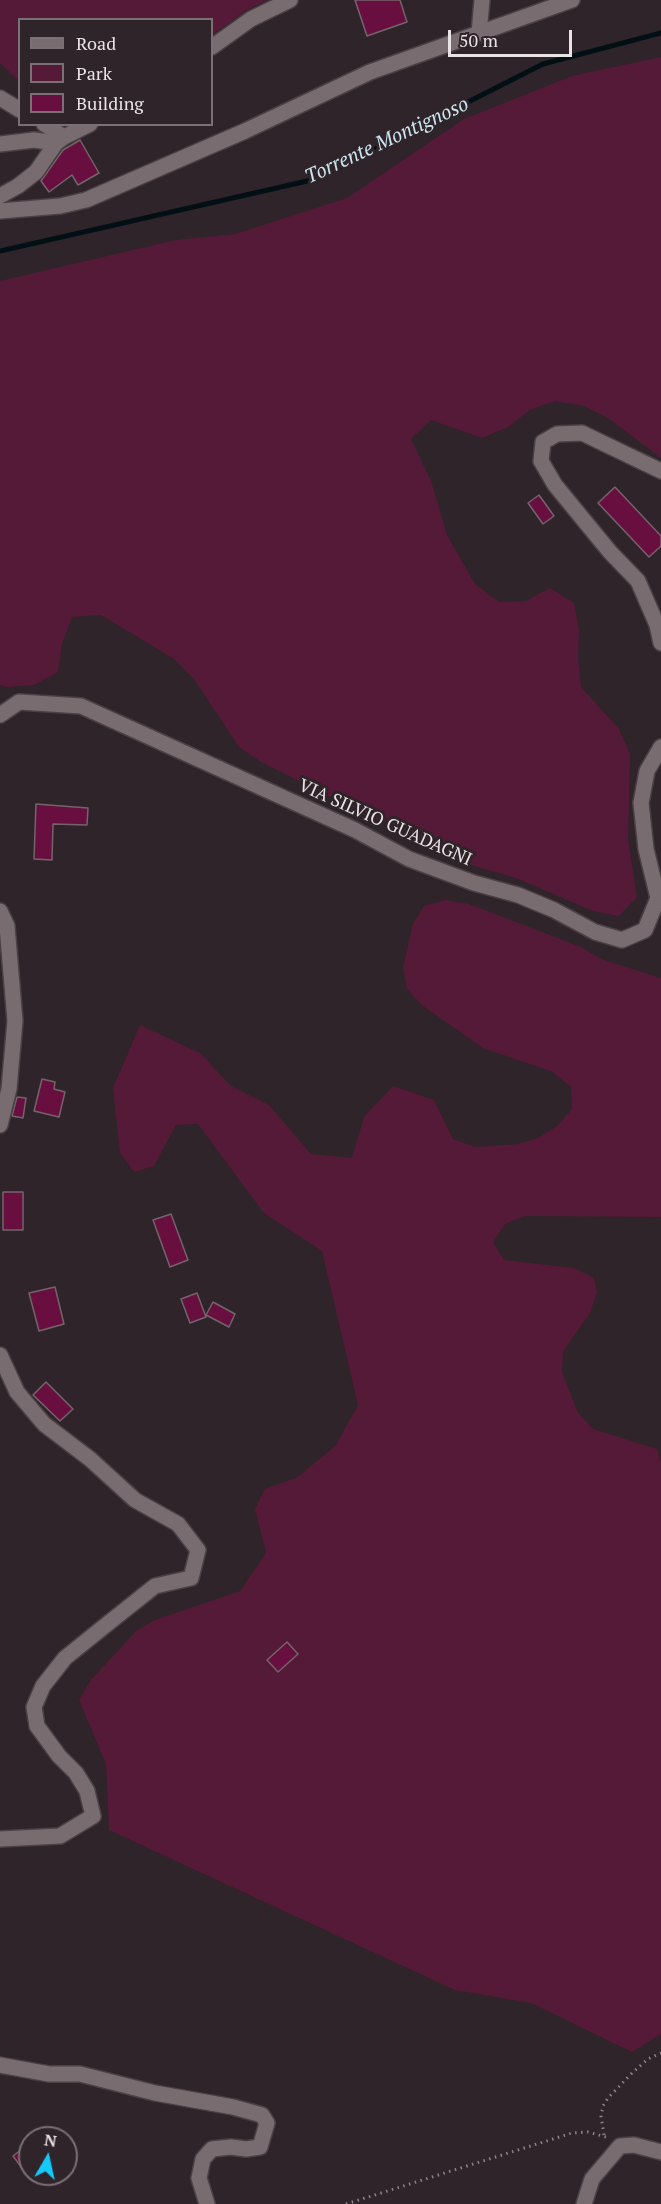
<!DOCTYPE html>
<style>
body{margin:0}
#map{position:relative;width:661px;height:2204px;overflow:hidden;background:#2f2429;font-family:"PT Serif",serif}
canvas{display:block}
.legend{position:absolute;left:18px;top:18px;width:195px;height:108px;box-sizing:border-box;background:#2f2429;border:2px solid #7a7075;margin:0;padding:8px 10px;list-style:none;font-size:18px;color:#eae3e6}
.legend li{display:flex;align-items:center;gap:12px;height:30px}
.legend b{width:30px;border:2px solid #7a7075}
.north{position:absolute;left:18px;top:2126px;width:60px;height:60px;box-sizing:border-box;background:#2f2429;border:2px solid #7a7075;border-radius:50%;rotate:9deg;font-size:16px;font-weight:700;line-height:24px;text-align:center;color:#eae3e6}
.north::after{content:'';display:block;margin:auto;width:21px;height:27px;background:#14cafb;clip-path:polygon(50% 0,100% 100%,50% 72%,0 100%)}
.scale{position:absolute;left:448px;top:30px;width:124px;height:27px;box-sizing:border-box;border:3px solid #eae3e6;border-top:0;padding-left:8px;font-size:18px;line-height:21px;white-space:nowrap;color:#eae3e6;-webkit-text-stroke:4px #2f2429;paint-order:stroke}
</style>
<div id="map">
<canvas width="661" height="2204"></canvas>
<ul class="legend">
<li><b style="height:8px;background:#796c71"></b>Road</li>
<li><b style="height:16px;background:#551a37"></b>Park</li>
<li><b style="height:16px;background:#690f40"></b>Building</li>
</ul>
<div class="north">N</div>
<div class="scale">50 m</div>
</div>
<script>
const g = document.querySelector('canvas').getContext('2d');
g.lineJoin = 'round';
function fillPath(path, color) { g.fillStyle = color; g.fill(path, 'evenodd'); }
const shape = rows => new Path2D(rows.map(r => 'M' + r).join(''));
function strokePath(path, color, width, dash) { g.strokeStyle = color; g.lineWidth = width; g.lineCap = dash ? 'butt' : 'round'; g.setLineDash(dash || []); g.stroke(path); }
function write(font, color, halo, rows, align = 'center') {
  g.font = font + ' "PT Serif",serif'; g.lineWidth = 6; g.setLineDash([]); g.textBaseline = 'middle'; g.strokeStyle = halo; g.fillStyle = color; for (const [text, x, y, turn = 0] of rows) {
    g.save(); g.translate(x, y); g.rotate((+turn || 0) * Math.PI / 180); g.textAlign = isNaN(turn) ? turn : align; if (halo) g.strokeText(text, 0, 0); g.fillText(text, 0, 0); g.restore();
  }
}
fillPath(shape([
 [0,0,267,0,247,10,212,35,212,20,20,20,19,81,0,63],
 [661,57,661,458,608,418,584,406,555,401,530,410,508,427,482,438,431,420,411,439,431,481,447,535,475,584,499,602,526,601,550,588,574,603,579,630,578,658,581,687,619,729,630,754,628,839,637,897,619,916,593,911,516,878,461,862,261,762,239,747,194,679,174,659,101,615,72,617,62,644,58,672,34,685,7,687,0,685,0,281,176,240,235,234,347,198,464,119,572,76],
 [445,900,469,904,581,947,601,959,661,978,661,1217,525,1216,505,1224,493,1242,504,1260,574,1268,594,1278,597,1292,590,1313,563,1351,562,1372,578,1413,593,1429,657,1449,661,1463,661,2034,632,2052,531,2003,455,1990,109,1830,106,1764,79,1700,90,1681,136,1631,155,1620,240,1591,266,1553,255,1509,265,1489,298,1477,336,1445,358,1405,322,1251,264,1213,198,1124,176,1125,154,1166,134,1172,120,1153,113,1088,140,1025,200,1053,231,1086,269,1105,311,1154,352,1158,364,1117,393,1086,434,1100,453,1139,475,1147,518,1144,538,1138,557,1126,572,1109,571,1087,553,1072,483,1048,423,1006,407,989,403,967,413,924,424,906]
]), '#551a37');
strokePath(shape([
 [0,251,316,179,543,64,661,33]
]), '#021016', 5);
const building = shape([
 [355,0,400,0,407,22,367,36,355,0],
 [80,140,99,173,78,185,72,175,49,192,41,181,63,150,80,140],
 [615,487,661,536,661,546,649,557,598,503,615,487],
 [539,495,554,516,543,524,528,503,539,495],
 [36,804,88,808,87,825,53,824,52,860,34,859,36,804],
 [42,1079,55,1082,54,1089,65,1092,59,1117,34,1111,42,1079],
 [17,1097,26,1098,23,1118,12,1116,17,1097],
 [3,1192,23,1192,23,1230,3,1230,3,1192],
 [171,1214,188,1260,170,1267,153,1220,171,1214],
 [55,1287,64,1324,39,1331,29,1293,55,1287],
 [197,1293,206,1317,190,1323,181,1299,197,1293],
 [213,1302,235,1314,229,1327,206,1315,213,1302],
 [46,1382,73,1409,60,1421,33,1395,46,1382],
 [287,1642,298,1654,278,1672,267,1660,287,1642],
 [30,2143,30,2179,13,2156,30,2143]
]);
fillPath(building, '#690f40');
strokePath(building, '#72656a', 1.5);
const minor = shape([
 [479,33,482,0],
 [212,47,251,19,290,0],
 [0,98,20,110],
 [44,124,64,137],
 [0,144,34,140,56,143],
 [0,196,18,186,36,172,56,143,64,137,90,124],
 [0,211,60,206,86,200,245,131,370,72,572,0],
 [661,471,582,433,557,434,543,442,541,461,555,485,610,552,638,581,657,625,661,643],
 [0,715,19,702,81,706,355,830,409,859,474,883,518,895,554,910,595,932,622,940,645,930,658,898,646,849,641,803,647,771,661,747],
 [0,911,7,926,15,1021,9,1089,0,1125],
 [0,1355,17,1392,44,1424,90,1459,135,1500,178,1524,198,1550,191,1578,155,1586,101,1629,65,1658,43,1686,34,1707,37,1726,59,1756,76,1773,87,1791,93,1816,60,1836,0,1839],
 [0,2065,49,2074,80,2074,155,2093,233,2107,262,2115,267,2123,260,2147,246,2149,231,2147,212,2149,203,2159,199,2178,207,2204],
 [584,2204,592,2179,620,2146,634,2145,661,2152]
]);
strokePath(minor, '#4a4144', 18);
strokePath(shape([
 [604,2135,601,2116,603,2106,608,2098,632,2073,648,2059,661,2053],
 [346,2204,572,2133,588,2132,606,2137]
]), '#8d8488', 3, [1.5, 4.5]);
strokePath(minor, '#796c71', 15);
write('18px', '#eae3e6', '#2f2429', [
 ["VIA SILVIO GUADAGNI",385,823,24]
]);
write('italic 20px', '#cbe6f1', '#2f2429', [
 ["Torrente Montignoso",387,141,-25]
]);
</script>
